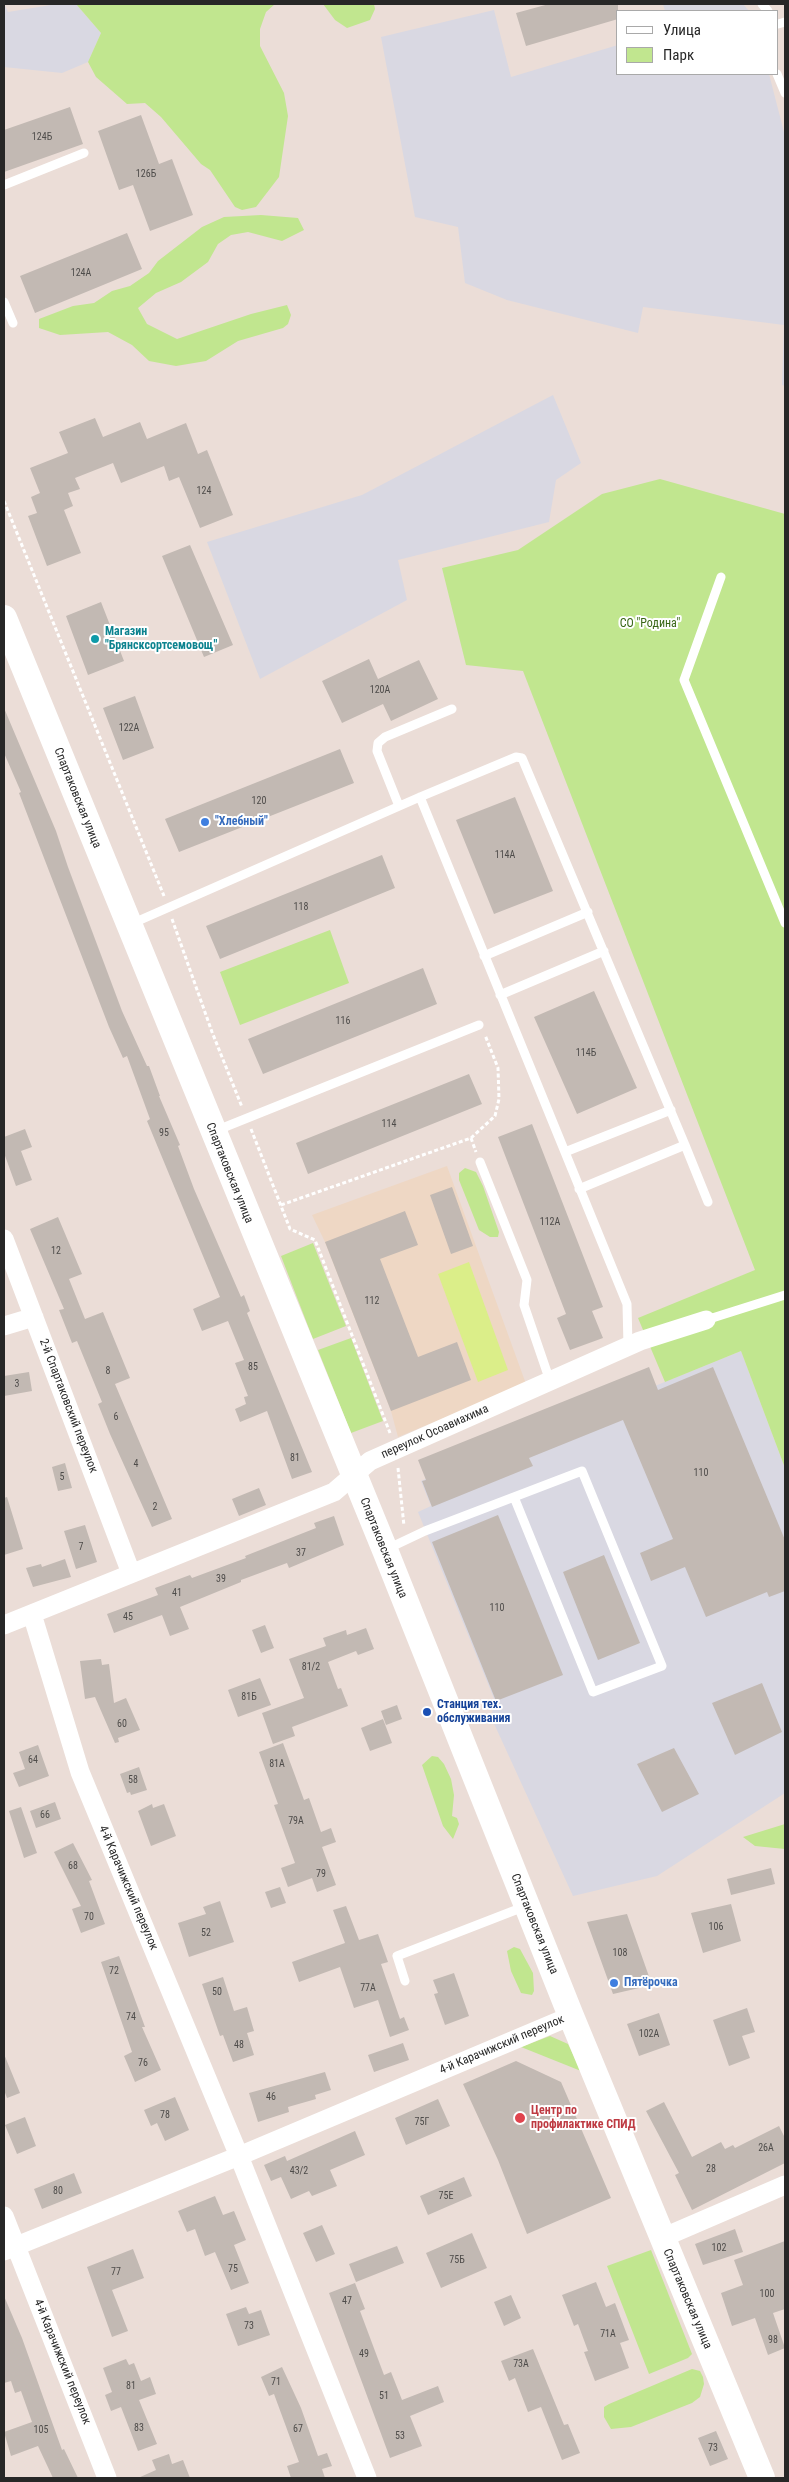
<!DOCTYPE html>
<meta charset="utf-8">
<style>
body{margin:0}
#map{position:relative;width:789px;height:2482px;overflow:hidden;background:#ebddd7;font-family:"Roboto Condensed",sans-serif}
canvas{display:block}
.frame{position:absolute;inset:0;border:5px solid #272727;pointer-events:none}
.legend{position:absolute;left:616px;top:10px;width:162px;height:65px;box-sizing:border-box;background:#fff;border:1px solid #a9a9a9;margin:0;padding:6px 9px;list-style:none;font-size:15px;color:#272727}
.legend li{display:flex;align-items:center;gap:10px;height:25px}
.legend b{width:25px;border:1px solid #a9a9a9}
</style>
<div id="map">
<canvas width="789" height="2482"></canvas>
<div class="frame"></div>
<ul class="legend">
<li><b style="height:6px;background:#fff"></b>Улица</li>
<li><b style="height:14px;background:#c1e68f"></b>Парк</li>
</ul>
</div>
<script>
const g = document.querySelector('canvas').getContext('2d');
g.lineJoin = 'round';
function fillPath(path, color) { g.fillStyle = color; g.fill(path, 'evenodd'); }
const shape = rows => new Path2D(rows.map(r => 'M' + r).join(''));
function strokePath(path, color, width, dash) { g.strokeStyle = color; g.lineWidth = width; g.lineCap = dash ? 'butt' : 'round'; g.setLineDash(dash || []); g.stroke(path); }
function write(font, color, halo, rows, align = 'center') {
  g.font = font + ' "Roboto Condensed",sans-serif'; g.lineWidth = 4; g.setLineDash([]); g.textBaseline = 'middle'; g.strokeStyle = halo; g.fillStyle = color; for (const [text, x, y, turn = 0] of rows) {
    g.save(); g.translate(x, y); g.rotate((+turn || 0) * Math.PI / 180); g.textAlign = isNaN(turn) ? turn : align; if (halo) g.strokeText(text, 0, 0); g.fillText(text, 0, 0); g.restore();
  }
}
fillPath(shape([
 [4,4,8,12,57,4,76,4,101,33,88,62,62,73,4,67],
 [663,4,743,4,749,11,665,11],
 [494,10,511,77,618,45,618,74,769,74,785,136,785,386,782,385,784,325,643,307,638,333,507,300,465,283,458,227,415,217,381,37],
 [553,395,581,463,556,480,549,522,398,560,407,600,260,679,207,542,362,495],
 [741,1351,785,1468,785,1793,657,1876,573,1896,491,1717,495,1701,418,1512,431,1506,421,1481]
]), '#d9d8e2');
fillPath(shape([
 [447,1166,526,1384,398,1437,391,1411,325,1242,312,1215]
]), '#eed7c4');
fillPath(shape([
 [76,4,275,4,266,12,260,29,260,46,284,93,288,116,279,177,256,207,242,210,235,207,210,170,201,164,161,117,145,103,127,104,96,77,88,62,101,33],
 [323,4,374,4,375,9,370,20,347,28,335,20],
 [261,215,298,218,304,230,282,241,248,232,231,235,218,244,208,262,181,282,156,293,138,308,147,324,177,339,251,314,287,305,291,315,288,324,283,328,238,341,206,361,176,366,149,361,132,345,108,332,60,335,39,328,39,319,73,306,94,303,112,291,130,286,149,273,158,261,202,227,224,217],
 [660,479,785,514,785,1468,741,1351,665,1382,638,1318,755,1270,523,671,466,665,442,568,518,550,602,494],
 [330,930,349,983,240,1025,220,972],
 [465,1168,476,1172,483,1186,499,1232,498,1237,490,1237,479,1230,459,1180,459,1173],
 [313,1243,346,1326,313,1339,281,1256],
 [351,1338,383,1421,351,1433,318,1350],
 [432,1756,438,1757,444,1764,451,1779,454,1795,452,1816,457,1818,459,1824,453,1839,443,1826,422,1765],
 [785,1824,785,1849,755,1846,743,1837],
 [514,1947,520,1949,533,1973,534,1991,532,1995,521,1993,511,1971,507,1951],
 [550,2036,568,2044,581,2071,521,2047],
 [651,2250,692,2354,688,2358,649,2374,607,2266],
 [692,2369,700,2371,703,2377,704,2384,700,2397,692,2403,631,2427,611,2429,604,2417,604,2407,609,2404]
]), '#c1e68f');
fillPath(shape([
 [469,1262,508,1370,478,1382,438,1274]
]), '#dbee89');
fillPath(shape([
 [549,4,618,4,618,19,526,46,516,13],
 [70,107,83,144,4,172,4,130],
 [141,115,159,164,172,159,193,215,150,231,133,185,119,190,98,131],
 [127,233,142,269,35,313,20,276],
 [95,418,103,437,140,422,147,439,186,423,198,454,207,450,233,515,200,528,179,477,169,481,164,466,121,483,113,463,75,478,80,489,68,493,73,506,64,510,81,553,47,566,28,516,37,513,31,497,40,493,30,468,68,453,59,432],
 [190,545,233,645,204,657,162,556],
 [101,602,124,661,88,675,66,616],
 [369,659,378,679,419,660,438,699,391,721,383,704,342,723,322,681],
 [135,696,154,748,123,760,103,708],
 [4,708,56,831,68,867,122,1011,147,1066,149,1066,160,1096,159,1096,180,1145,178,1146,194,1189,241,1297,244,1295,250,1311,247,1313,312,1472,292,1479,267,1411,240,1422,235,1409,246,1404,244,1397,248,1396,235,1363,244,1360,228,1321,202,1331,193,1309,220,1297,147,1121,150,1119,127,1056,123,1058,109,1027,19,793,21,792,4,753],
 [340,749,354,783,179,852,165,819],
 [515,797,553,891,494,914,456,820],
 [382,855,395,888,220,959,206,926],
 [423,968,437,1004,263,1074,248,1039],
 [594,991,637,1088,577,1114,534,1017],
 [469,1074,482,1104,308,1174,296,1143],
 [532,1124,603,1307,592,1311,603,1338,570,1350,557,1318,566,1314,498,1137],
 [25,1129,32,1147,21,1151,32,1180,16,1186,4,1153,4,1137],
 [452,1187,473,1246,451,1254,430,1195],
 [405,1211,418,1245,380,1259,418,1357,457,1342,471,1380,391,1411,325,1242],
 [58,1217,82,1274,69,1279,85,1319,103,1312,130,1378,115,1384,172,1519,152,1527,110,1434,98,1404,102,1402,77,1341,72,1343,59,1310,64,1309,30,1229],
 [649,1367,658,1390,713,1367,785,1540,785,1591,769,1597,767,1592,706,1617,685,1567,651,1581,640,1553,673,1539,623,1420,529,1458,533,1466,432,1507,422,1481,426,1480,418,1460],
 [29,1372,32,1391,4,1396,4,1376],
 [65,1463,72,1488,58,1491,52,1467],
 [259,1488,266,1505,239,1516,232,1499],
 [7,1497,23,1549,4,1555,4,1498],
 [498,1515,563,1675,496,1701,432,1542],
 [334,1516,344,1545,289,1568,287,1563,241,1580,241,1582,180,1607,189,1629,170,1636,162,1615,114,1633,107,1614,158,1595,155,1588,190,1575,192,1578,246,1558,245,1556,316,1528,314,1523],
 [85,1525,97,1562,76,1569,64,1531],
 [604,1555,640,1643,598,1660,563,1572],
 [65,1559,71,1577,33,1587,26,1568,41,1564,42,1567],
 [265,1625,274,1648,261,1653,252,1630],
 [366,1628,374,1649,358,1655,356,1651,328,1662,338,1689,341,1688,348,1706,292,1727,295,1736,273,1744,262,1713,304,1698,289,1659,326,1646,323,1638,346,1630,347,1635],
 [101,1659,102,1665,109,1664,114,1703,126,1698,140,1730,118,1738,119,1742,115,1743,95,1697,85,1699,80,1661],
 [260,1678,271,1705,238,1717,228,1690],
 [762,1683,782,1732,735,1755,712,1703],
 [397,1705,402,1719,386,1725,381,1711],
 [383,1719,392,1743,370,1751,361,1728],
 [283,1743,304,1800,309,1798,321,1832,331,1828,336,1842,322,1847,336,1885,317,1892,312,1878,288,1887,281,1868,295,1863,274,1805,278,1804,259,1752],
 [38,1745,49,1776,19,1787,13,1773,25,1769,19,1752],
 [674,1748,699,1794,662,1812,637,1764],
 [139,1767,147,1790,131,1795,130,1792,127,1793,120,1774],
 [55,1802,61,1819,36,1828,30,1811],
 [152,1804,153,1808,164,1804,176,1836,151,1846,138,1811],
 [21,1807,37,1853,24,1858,9,1811],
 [73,1843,92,1880,89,1881,105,1924,81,1933,72,1909,81,1906,54,1852],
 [771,1868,775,1884,731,1895,727,1879],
 [280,1887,286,1903,271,1908,265,1892],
 [220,1901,234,1942,189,1957,178,1923,206,1914,203,1907],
 [731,1904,741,1941,703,1953,691,1913],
 [346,1906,359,1940,378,1934,388,1962,381,1964,400,2019,404,2017,409,2030,390,2037,378,2000,354,2008,340,1967,299,1982,292,1962,345,1943,333,1910],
 [627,1914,652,1985,613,1994,587,1922],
 [119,1956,145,2027,142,2027,161,2070,135,2082,124,2056,132,2052,101,1962],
 [454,1973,469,2016,445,2025,434,1994,438,1993,433,1980],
 [223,1977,234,2011,247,2007,254,2031,247,2033,254,2055,233,2062,223,2035,220,2036,202,1984],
 [747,2008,755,2032,742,2036,750,2058,729,2066,713,2020],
 [659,2013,670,2045,639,2056,627,2024],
 [403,2043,409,2060,374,2072,368,2055],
 [4,2054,20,2093,7,2098,4,2090],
 [516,2061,561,2082,611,2198,527,2234,498,2160,463,2084],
 [325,2072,331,2090,315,2095,316,2099,288,2107,289,2112,258,2122,249,2093],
 [175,2097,189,2130,165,2141,157,2123,151,2126,144,2110],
 [438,2099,450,2126,406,2145,395,2118],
 [664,2102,692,2157,721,2142,725,2149,733,2145,735,2148,779,2126,785,2138,785,2163,692,2210,675,2175,679,2173,646,2111],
 [25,2117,36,2146,17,2154,5,2125],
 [355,2131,365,2155,330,2170,337,2186,312,2196,309,2191,291,2199,281,2177,271,2181,264,2165,285,2156,287,2161],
 [74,2173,82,2193,42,2209,34,2189],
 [464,2177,472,2196,428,2215,420,2196],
 [215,2196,223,2215,234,2211,246,2240,234,2245,249,2283,231,2290,215,2252,205,2256,195,2229,187,2232,178,2211],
 [322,2225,335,2254,316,2262,303,2233],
 [735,2229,743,2252,703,2265,695,2244],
 [472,2233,487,2268,441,2288,426,2253],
 [785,2241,785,2309,773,2313,785,2348,768,2355,755,2318,732,2326,721,2293,743,2285,734,2260],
 [397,2246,404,2263,356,2282,349,2264],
 [133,2249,144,2278,112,2290,128,2331,112,2337,87,2267],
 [596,2282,606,2307,615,2303,629,2340,620,2343,629,2368,595,2381,584,2352,588,2351,578,2324,574,2326,562,2295],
 [355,2283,365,2309,360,2311,384,2375,391,2372,402,2400,438,2386,444,2402,410,2416,422,2446,390,2458,329,2293],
 [511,2295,521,2318,504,2326,494,2302],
 [4,2296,22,2338,62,2450,64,2449,78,2478,53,2478,38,2446,11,2456,4,2432,32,2422,21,2391,15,2393,11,2381,4,2383],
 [246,2307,249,2314,261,2310,270,2335,238,2346,226,2314],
 [533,2349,564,2425,568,2424,580,2453,562,2460,541,2407,528,2412,515,2378,509,2381,501,2361],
 [126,2359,129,2365,134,2363,141,2381,150,2377,156,2394,139,2400,157,2444,138,2451,121,2407,111,2411,105,2395,112,2392,103,2368],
 [282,2367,301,2408,318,2456,327,2453,332,2466,322,2469,325,2478,291,2478,287,2466,299,2462,274,2394,269,2396,261,2377],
 [716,2431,728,2459,710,2466,698,2438],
 [169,2454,172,2464,183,2460,190,2478,138,2478,156,2470,152,2460]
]), '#c2b9b3');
strokePath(shape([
 [4,501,164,896],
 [172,919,212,1032,242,1107],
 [251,1129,290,1229,315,1240,390,1433],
 [471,1138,495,1116,499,1099,498,1068,485,1035],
 [281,1205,471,1138,476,1152],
 [398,1468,404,1526]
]), '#fff', 3, [4, 2.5]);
strokePath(shape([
 [762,4,768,11],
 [778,24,785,22],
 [777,74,785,93],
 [4,185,84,153],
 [4,302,13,323],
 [721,577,684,680,785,923],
 [420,797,627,1304,628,1346],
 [399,806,377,751,378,743,385,737,452,709],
 [131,924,420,797,516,757,522,758,685,1145,579,1189],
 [484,956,588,912],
 [500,995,604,951],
 [215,1131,479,1025],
 [685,1145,708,1202],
 [565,1152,671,1110],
 [480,1162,527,1280,524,1305,550,1381],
 [706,1320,785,1295],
 [387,1549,425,1531,582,1471,662,1666,593,1692,514,1497],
 [405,1981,397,1956,526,1906]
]), '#fff', 9);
strokePath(shape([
 [4,1239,131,1573],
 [4,1326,34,1317],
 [32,1614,80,1772,239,2156,367,2478],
 [4,1625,334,1492,370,1461,640,1341,706,1320],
 [4,2216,107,2478],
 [662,2238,785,2185],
 [4,2251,239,2156,571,2016]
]), '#fff', 19);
strokePath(shape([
 [4,618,385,1550,571,2016,762,2478]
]), '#fff', 26);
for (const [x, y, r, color] of [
 [95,639,5,"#0f9aa8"],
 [205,822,5,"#3f7fe0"],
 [427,1712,5,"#1a4fb4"],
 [614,1983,5,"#3f7fe0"],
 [520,2118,6,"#e0444e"]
]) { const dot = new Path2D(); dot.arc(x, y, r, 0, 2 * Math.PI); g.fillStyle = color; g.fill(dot); strokePath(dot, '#fff', 2); }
write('10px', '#4e4c4a', null, [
 ["124Б",42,137],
 ["126Б",146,174],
 ["124А",81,273],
 ["124",204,491],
 ["120А",380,690],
 ["122А",129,728],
 ["120",259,801],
 ["114А",505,855],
 ["118",301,907],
 ["116",343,1021],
 ["114Б",586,1053],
 ["114",389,1124],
 ["95",164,1133],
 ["112А",550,1222],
 ["12",56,1251],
 ["112",372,1301],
 ["85",253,1367],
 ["8",108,1371],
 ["3",17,1384],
 ["6",116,1417],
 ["81",295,1458],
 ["4",136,1464],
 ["110",701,1473],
 ["5",62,1477],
 ["2",155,1507],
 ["7",81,1547],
 ["37",301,1553],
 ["39",221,1579],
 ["41",177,1593],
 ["110",497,1608],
 ["45",128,1617],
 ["81/2",311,1667],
 ["81Б",249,1697],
 ["60",122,1724],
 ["64",33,1760],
 ["81А",277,1764],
 ["58",133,1780],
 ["66",45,1815],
 ["79А",296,1821],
 ["68",73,1866],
 ["79",321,1874],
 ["70",89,1917],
 ["106",716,1927],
 ["52",206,1933],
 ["108",620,1953],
 ["72",114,1971],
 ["77А",368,1988],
 ["50",217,1992],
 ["74",131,2017],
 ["102А",649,2034],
 ["48",239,2045],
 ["76",143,2063],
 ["46",271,2097],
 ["78",165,2115],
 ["75Г",422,2122],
 ["26А",766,2148],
 ["28",711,2169],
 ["43/2",299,2171],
 ["80",58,2191],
 ["75Е",446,2196],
 ["102",719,2248],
 ["75Б",457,2260],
 ["75",233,2269],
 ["77",116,2272],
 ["100",767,2294],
 ["47",347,2301],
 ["73",249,2326],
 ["71А",608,2334],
 ["98",773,2340],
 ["49",364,2354],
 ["73А",521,2364],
 ["71",276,2382],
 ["81",131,2386],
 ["51",384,2396],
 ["83",139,2428],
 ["67",298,2429],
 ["105",41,2430],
 ["53",400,2436],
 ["73",713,2448]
]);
write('12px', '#386615', '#fff', [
 ["СО \"Родина\"",650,624]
]);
write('bold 12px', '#0d838f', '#fff', [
 ["Магазин",105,632],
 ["\"Брянсксортсемовощ\"",105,646]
], 'left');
write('12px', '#272727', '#fff', [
 ["Спартаковская улица",77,798,68],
 ["Спартаковская улица",229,1173,68],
 ["2-й Спартаковский переулок",68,1406,69],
 ["переулок Осоавиахима",435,1432,-24],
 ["Спартаковская улица",383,1548,68],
 ["4-й Карачижский переулок",128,1888,67],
 ["Спартаковская улица",534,1924,68],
 ["4-й Карачижский переулок",502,2045,-23],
 ["Спартаковская улица",687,2299,67],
 ["4-й Карачижский переулок",62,2362,68]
]);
write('bold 12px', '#366cbe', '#fff', [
 ["\"Хлебный\"",215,822],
 ["Пятёрочка",624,1983]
], 'left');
write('bold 12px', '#164399', '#fff', [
 ["Станция тех.",437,1705],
 ["обслуживания",437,1719]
], 'left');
write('bold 12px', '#be3a42', '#fff', [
 ["Центр по",531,2111],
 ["профилактике СПИД",531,2125]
], 'left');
</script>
